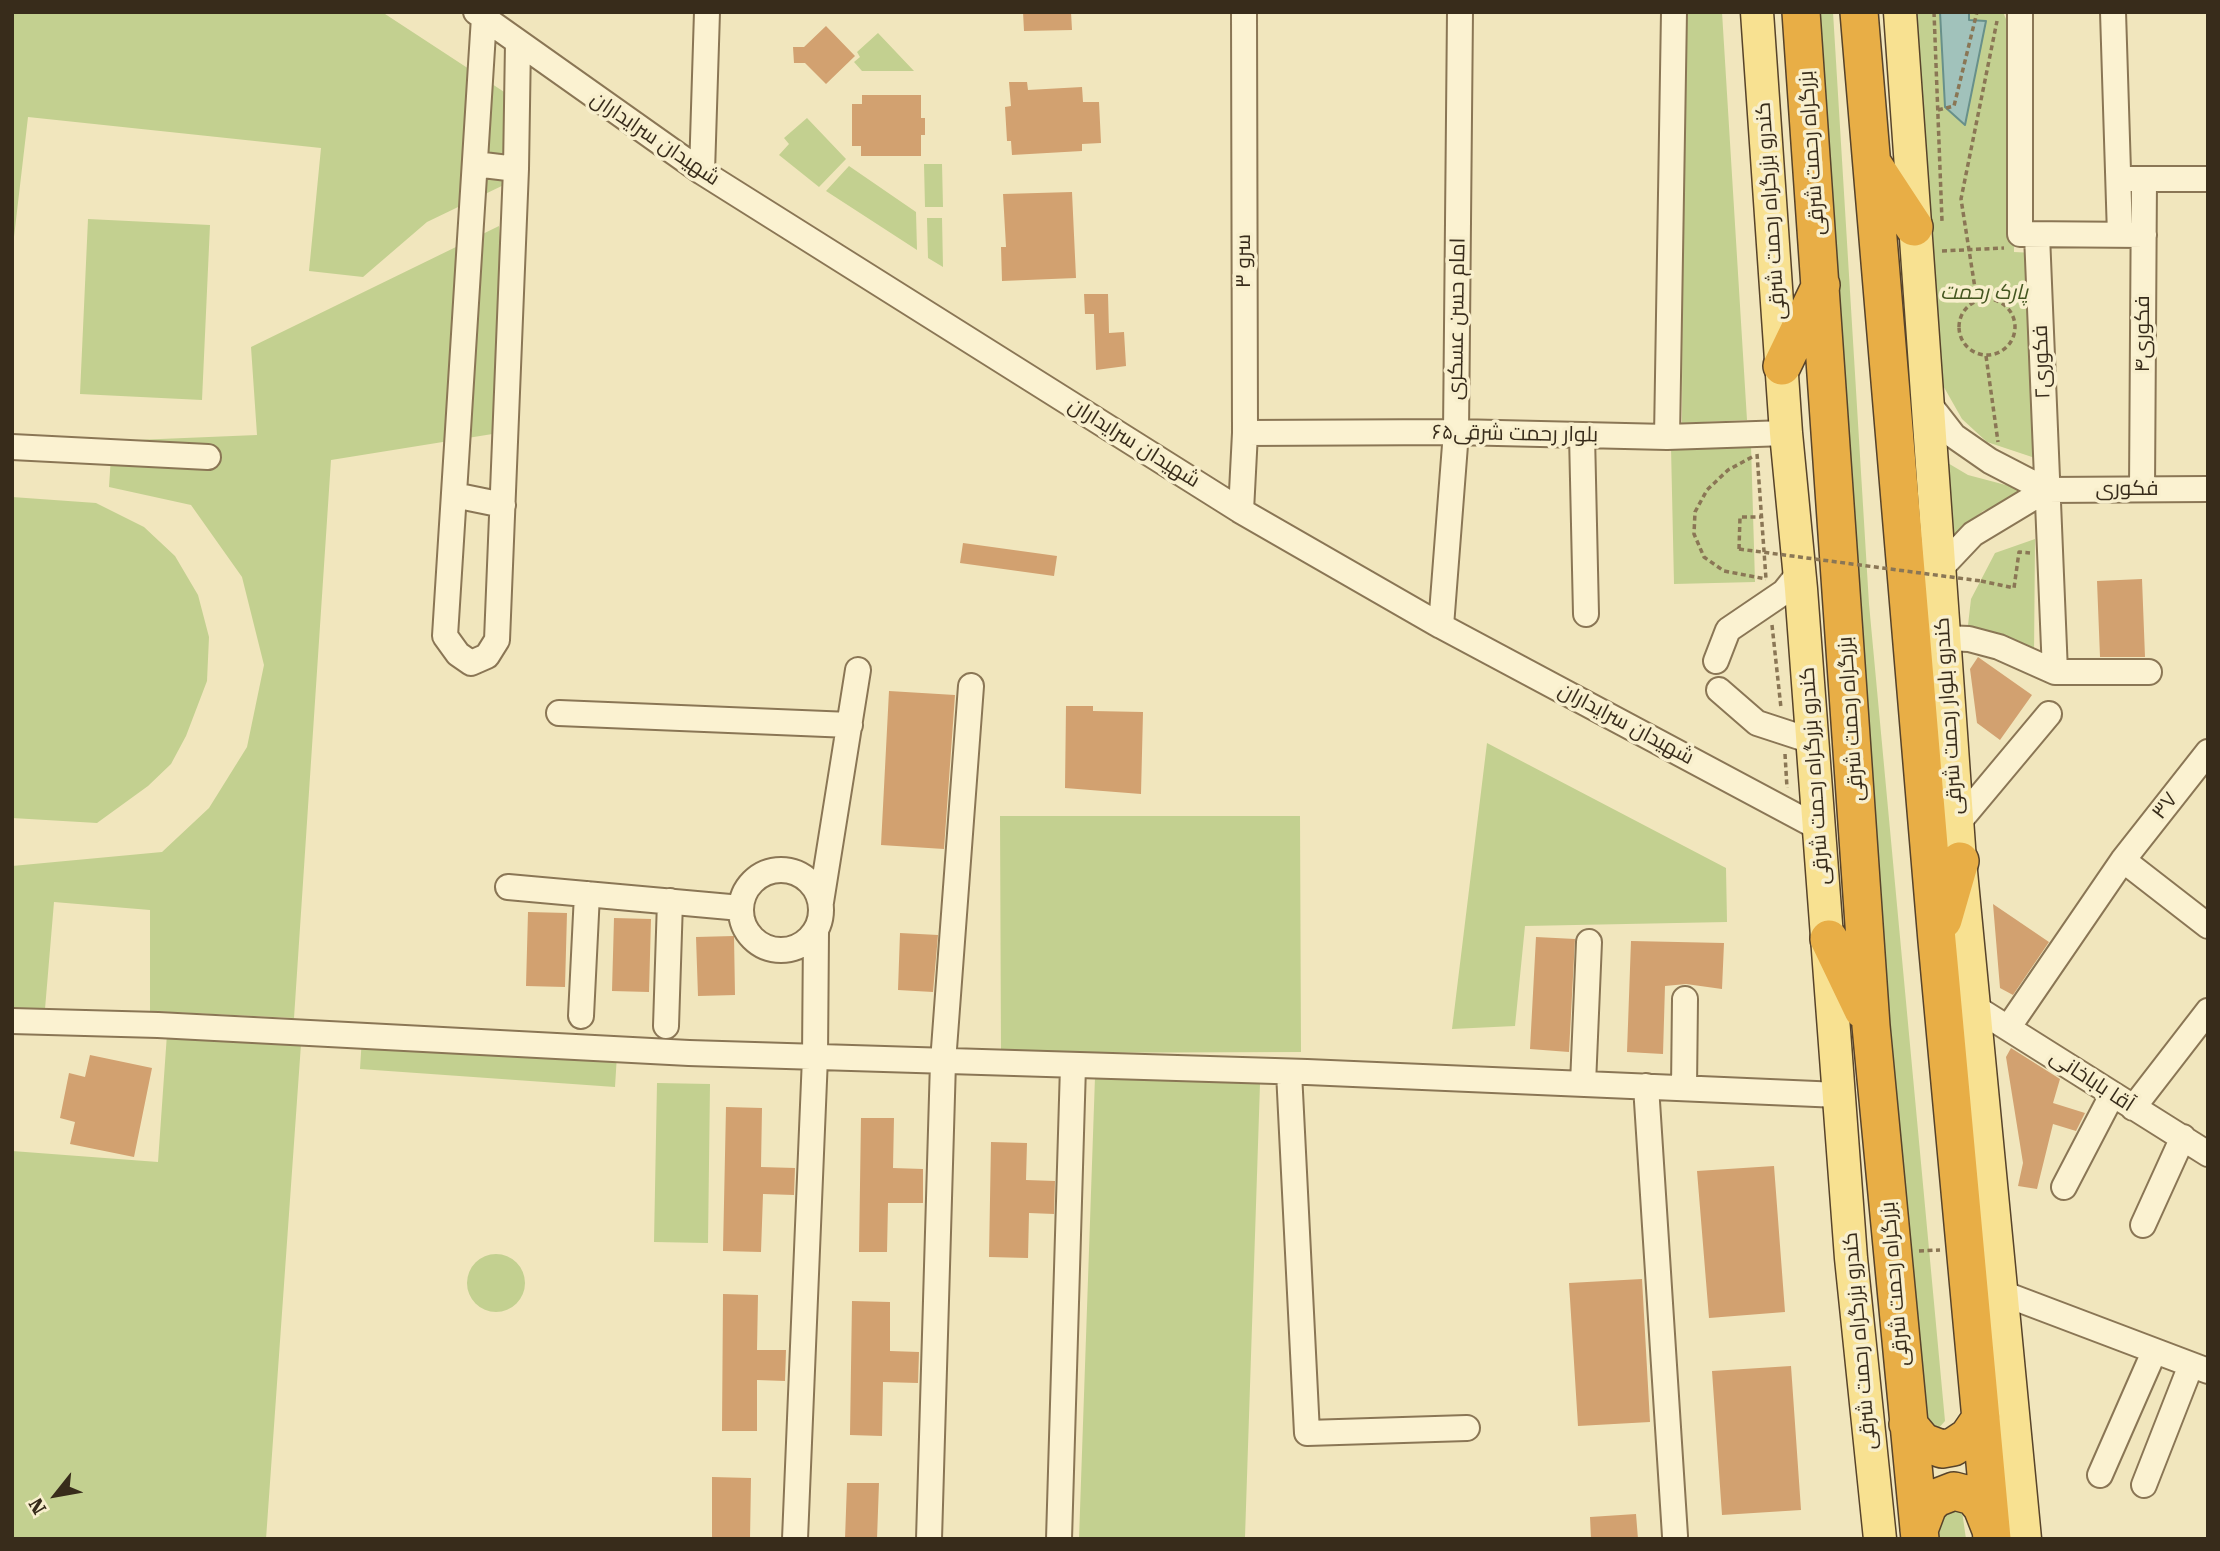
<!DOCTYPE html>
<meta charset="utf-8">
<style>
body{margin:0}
#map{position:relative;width:2220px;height:1551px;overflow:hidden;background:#f1e6bd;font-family:"Roboto Serif",serif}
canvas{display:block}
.frame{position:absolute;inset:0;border:14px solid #382c1b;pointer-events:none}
.north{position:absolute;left:21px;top:1460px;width:70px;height:70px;-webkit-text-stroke:5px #f8efcd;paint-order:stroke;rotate:239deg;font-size:19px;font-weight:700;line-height:28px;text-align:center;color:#382c1b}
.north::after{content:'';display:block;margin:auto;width:24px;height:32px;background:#382c1b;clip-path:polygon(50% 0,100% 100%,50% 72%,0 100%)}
</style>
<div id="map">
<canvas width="2220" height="1551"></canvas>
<div class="frame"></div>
<div class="north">N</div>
</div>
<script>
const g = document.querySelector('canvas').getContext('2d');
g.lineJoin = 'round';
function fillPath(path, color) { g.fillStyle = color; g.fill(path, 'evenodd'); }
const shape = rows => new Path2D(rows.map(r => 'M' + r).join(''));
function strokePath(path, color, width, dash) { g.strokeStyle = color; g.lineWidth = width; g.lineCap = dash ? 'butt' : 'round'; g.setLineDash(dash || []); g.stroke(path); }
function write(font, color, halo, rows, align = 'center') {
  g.font = font + ' "Roboto Serif",Cairo,serif'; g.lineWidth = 7; g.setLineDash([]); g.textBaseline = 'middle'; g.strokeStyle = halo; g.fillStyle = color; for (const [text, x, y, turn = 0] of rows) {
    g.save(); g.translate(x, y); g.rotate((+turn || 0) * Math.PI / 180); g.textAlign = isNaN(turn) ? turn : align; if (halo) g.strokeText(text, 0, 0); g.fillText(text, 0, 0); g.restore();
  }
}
fillPath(shape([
 [12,12,382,12,521,103,510,182,427,222,363,277,309,271,321,148,28,117,12,254],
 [1683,12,1722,12,1747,420,1682,423],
 [1818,12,1833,12,1869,604,1945,1421,1937,1430,1927,1427,1886,1045],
 [1917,12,2003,12,2006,19,2015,18,2014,252,2035,253,2035,458,1987,442,1962,419,1941,382],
 [878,33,914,71,862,71,854,62,860,57,857,52],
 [807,118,846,159,819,187,779,155,789,144,784,138],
 [924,164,942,164,943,207,925,207],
 [849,166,916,212,917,250,826,191],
 [927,218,942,218,943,267,928,258],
 [88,219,210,225,202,400,80,394],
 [499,226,511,431,331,460,294,1018,150,1011,150,910,54,902,45,1009,12,1010,12,866,162,852,209,808,247,747,264,665,242,577,191,505,109,487,112,441,257,435,251,347],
 [1751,445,1755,582,1674,584,1671,447],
 [1941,459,1968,475,2036,493,1983,511,1943,545],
 [12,497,96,503,144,527,175,556,198,595,209,637,207,681,186,736,171,764,148,786,97,823,12,818],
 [2035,539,2034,655,1967,634,1971,599,1995,553],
 [1487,743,1726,868,1727,922,1525,926,1515,1026,1452,1029],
 [1000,816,1300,816,1301,1052,1001,1053],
 [167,1034,301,1044,266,1539,12,1539,12,1151,158,1162],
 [362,1037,617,1055,615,1087,360,1069],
 [1095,1077,1260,1084,1245,1537,1265,1539,1079,1539],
 [657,1083,710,1084,708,1243,654,1242],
 '467 1283a29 29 0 1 1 58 0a29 29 0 1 1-58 0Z',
 [1961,1504,1966,1539,1938,1539,1936,1519]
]), '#c3d090');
const water = shape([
 [1940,12,1969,12,1969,20,1986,21,1965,125,1945,107,1940,12]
]);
fillPath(water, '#a1c2bb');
strokePath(water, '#68908a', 2);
fillPath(shape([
 [1023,12,1071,12,1072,30,1024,31],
 [826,26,855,56,826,84,805,63,794,63,793,47,804,47],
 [1009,82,1027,82,1028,90,1082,87,1083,102,1099,102,1101,143,1082,144,1082,151,1012,155,1011,141,1007,141,1005,107,1011,106],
 [862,95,921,95,921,118,925,118,925,135,921,135,921,156,861,156,861,146,852,146,852,104,862,104],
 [1072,192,1076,278,1002,281,1001,247,1006,247,1003,194],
 [1084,294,1108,294,1109,333,1124,332,1126,366,1096,370,1094,314,1085,314],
 [963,543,1057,556,1054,576,960,563],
 [2142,579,2145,657,2100,657,2097,581],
 [1978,657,2032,695,2000,740,1977,723,1970,669],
 [889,691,955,695,944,849,881,845],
 [1066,706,1093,706,1093,711,1143,712,1141,794,1065,788],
 [1993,904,2049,942,2013,995,2000,988],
 [528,912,567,913,565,987,526,986],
 [614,918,651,919,649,992,612,991],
 [900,933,938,935,933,992,898,990],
 [734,936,735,995,698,996,696,937],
 [1536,937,1575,939,1569,1052,1530,1049],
 [1631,941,1724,943,1722,989,1686,984,1665,986,1663,1054,1627,1052],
 [2011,1048,2060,1079,2053,1103,2085,1113,2076,1131,2053,1124,2037,1189,2018,1186,2023,1163,2006,1057],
 [90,1055,152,1068,134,1157,70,1144,75,1122,60,1118,69,1073,85,1077],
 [726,1107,762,1108,761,1167,795,1168,794,1195,763,1194,761,1252,723,1251],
 [861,1118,894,1118,893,1168,923,1169,923,1203,888,1203,887,1252,859,1252],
 [991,1142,1027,1143,1026,1180,1055,1181,1054,1214,1029,1213,1028,1258,989,1257],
 [1774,1166,1785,1312,1709,1318,1697,1171],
 [1642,1279,1650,1422,1578,1426,1569,1283],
 [723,1294,758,1295,757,1350,786,1350,785,1381,757,1380,757,1431,722,1431],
 [852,1301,890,1302,890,1351,919,1352,918,1383,883,1382,882,1436,850,1435],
 [1791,1366,1801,1510,1722,1515,1712,1371],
 [712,1477,751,1478,750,1539,712,1539],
 [847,1483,879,1483,877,1539,845,1539],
 [1636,1514,1638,1539,1591,1539,1590,1517]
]), '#d2a170');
const minor = shape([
 [476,12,702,172,1241,511,1441,626,1819,828],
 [2020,12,2020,234,2144,235],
 [2113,12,2120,235],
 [484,17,445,636,458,654,471,663,487,656,497,640,516,169,518,43],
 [475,164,516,169],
 [702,172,707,12],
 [2129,179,2208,179],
 [2037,235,2055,672],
 [1926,400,1954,436,1990,461,2046,490,2208,489],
 [1245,433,1456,432,1667,437,1786,433],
 [1582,435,1586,614],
 [1667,437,1674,12],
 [12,447,208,457],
 [2142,489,2144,179],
 [454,495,503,505],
 [1241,511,1245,433,1244,12],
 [1938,571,1973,534,2046,490],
 [1441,626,1456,432,1460,12],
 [1943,638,1969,639,1999,647,2055,672,2149,672],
 [1716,661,1728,630,1784,592,1800,572],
 [1719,690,1757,723,1812,741],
 [559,713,850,725],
 [1957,824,2049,714],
 [2123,860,2208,926],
 '741 910a40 40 0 1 1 80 0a40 40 0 1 1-80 0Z',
 [508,887,741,908],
 [821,902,858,670],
 [1976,1008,2208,1154],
 [581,1016,587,894],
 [12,1021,158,1025,689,1053,1307,1072,1839,1095],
 [666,1026,670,901],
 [2008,1028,2123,860,2208,752],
 [1289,1072,1307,1433,1467,1428],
 [1583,1084,1589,942],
 [1646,1086,1675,1536],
 [1684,1088,1685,999],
 [2133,1108,2208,1011],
 [2064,1187,2112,1095],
 [2143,1225,2183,1137],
 [2002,1293,2208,1371],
 [2100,1475,2154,1352],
 [2144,1485,2191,1365],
 [795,1539,815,1057,816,932],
 [929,1539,943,1062,971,686],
 [1059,1539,1073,1066]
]);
const major = shape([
 [1757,12,1786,433,1801,589,1851,1258,1880,1539],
 [1900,12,1960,861,2025,1539]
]);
const highway = shape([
 [1801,12,1871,1026,1920,1539],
 [1859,12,1937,941,1992,1539],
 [1874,166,1914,227],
 [1782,366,1821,285],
 [1943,920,1960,861],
 [1829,939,1863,1010],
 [1908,1424,1923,1442,1942,1449,1953,1447,1968,1437,1981,1418],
 [1919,1530,1928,1506,1936,1498,1954,1491,1973,1496,1982,1507,1991,1530]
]);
strokePath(minor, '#8a7655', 28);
strokePath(major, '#57432a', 35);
strokePath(highway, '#57432a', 40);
strokePath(shape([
 [1934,12,1942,221],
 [1938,110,1954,106,1977,12],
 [1942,251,2004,248],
 '1959 327a28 28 0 1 1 56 0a28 28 0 1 1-56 0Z',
 [1977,301,1961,199,1997,21],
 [1986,356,1998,442],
 [1757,454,1766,579],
 [1752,457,1728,470,1707,490,1695,512,1694,534,1704,557,1724,571,1766,579],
 [1739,549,1740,517,1761,517],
 [1981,581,2014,588,2019,552,2030,553],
 [1772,625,1781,708],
 [1785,754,1787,788],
 [1919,1251,1940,1250]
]), '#8a7655', 3.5, [5, 3.5]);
strokePath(minor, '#fbf2d1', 24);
strokePath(major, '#f8e191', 32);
strokePath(highway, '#e8ae46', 37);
strokePath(shape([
 [1739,549,1981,581]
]), '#8a7655', 3.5, [5, 3.5]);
write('21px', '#382c1b', '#f8efcd', [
 ["شهیدان سرایداران",655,139,34],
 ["بزرگراه رحمت شرقی",1812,153,-94],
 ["کندرو بزرگراه رحمت شرقی",1771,211,-94],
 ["سرو ۳",1244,261,-90],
 ["امام حسن عسکری",1457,319,-89],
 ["فکوری۴",2143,334,-90],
 ["فکوری۲",2042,362,-92],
 ["بلوار رحمت شرقی۶۵",1515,434,1],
 ["شهیدان سرایداران",1134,443,32],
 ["فکوری",2127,489],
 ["کندرو بلوار رحمت شرقی",1949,716,-94],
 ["بزرگراه رحمت شرقی",1851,719,-94],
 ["شهیدان سرایداران",1626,724,28],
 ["کندرو بزرگراه رحمت شرقی",1815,776,-94],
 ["۳۷",2165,806,-52],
 ["آقا باباخانی",2092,1081,33],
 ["بزرگراه رحمت شرقی",1895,1284,-95],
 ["کندرو بزرگراه رحمت شرقی",1860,1341,-95]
]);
write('italic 21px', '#445620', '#f8efcd', [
 ["پارک رحمت",1984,293]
]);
</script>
